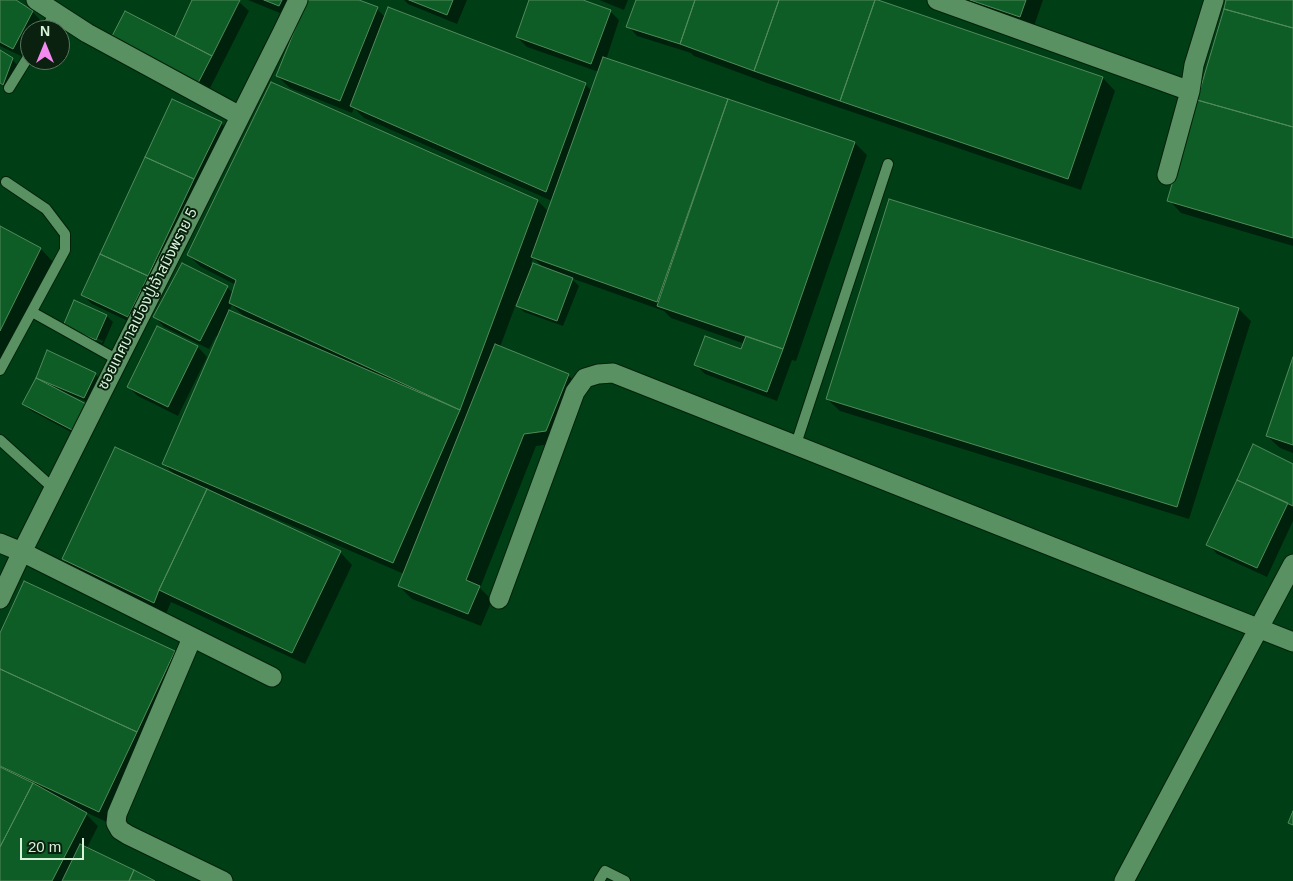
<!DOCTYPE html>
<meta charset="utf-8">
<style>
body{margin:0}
#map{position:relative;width:1293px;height:881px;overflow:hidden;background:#003f15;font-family:Arial,sans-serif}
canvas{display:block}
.north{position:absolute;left:20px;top:20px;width:50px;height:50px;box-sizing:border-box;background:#09210e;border:1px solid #5b7560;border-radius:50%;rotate:0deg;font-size:14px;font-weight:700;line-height:20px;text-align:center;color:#d7f4da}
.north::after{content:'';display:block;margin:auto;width:18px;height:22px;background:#f489f0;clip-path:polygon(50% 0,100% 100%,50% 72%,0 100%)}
.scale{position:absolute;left:20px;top:838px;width:64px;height:22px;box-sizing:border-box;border:2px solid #d7f4da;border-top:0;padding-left:6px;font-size:15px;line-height:18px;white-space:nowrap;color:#d7f4da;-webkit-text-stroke:4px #09210e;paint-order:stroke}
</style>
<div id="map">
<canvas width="1293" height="881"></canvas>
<div class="north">N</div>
<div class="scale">20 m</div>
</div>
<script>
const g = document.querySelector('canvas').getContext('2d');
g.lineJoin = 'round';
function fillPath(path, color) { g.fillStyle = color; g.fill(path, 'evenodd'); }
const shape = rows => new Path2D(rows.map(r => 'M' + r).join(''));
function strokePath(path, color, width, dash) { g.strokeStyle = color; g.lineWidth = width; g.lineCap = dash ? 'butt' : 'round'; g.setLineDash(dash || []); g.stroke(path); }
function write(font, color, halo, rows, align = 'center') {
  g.font = font + ' Arial,"Noto Sans Thai",sans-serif'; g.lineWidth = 4; g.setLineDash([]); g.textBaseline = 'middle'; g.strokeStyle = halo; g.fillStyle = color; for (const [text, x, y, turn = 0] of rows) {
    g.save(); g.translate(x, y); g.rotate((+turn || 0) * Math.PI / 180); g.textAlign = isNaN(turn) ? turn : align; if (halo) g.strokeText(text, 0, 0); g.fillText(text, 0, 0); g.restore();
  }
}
fillPath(shape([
 [0,0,14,0,33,12,42,22,38,30,30,30,30,44,23,57,0,46],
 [193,0,237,0,249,11,207,94,121,49,176,38],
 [248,0,299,0,292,18],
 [308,0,356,0,377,9,385,17,585,84,592,91,599,72,527,47,517,37,530,0,579,0,610,11,619,20,606,60,855,143,867,155,796,361,792,360,777,401,705,374,696,365,742,351,745,344,671,318,664,311,571,278,579,286,563,326,524,312,516,304,500,347,568,375,580,387,558,443,536,446,480,588,492,600,481,626,412,599,399,586,404,574,251,508,250,510,340,552,352,565,305,664,171,602,166,614,76,572,63,559,175,475,164,464,218,337,216,336,209,349,164,327,155,317,227,287,233,293,236,285,201,267,188,255,538,201,548,211,552,201,364,118,354,108,352,113,290,88,277,76],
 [533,258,545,269,531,264],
 [232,305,246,318,229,311],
 [404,0,467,0,457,24,408,4],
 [599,0,628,0,624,10],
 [637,0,875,0,1103,78,1115,91,1081,190,767,83,694,56,691,53,637,36,628,26],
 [948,0,1043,0,1033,29],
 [1227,0,1293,0,1293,246,1181,213,1169,200],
 [0,52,12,59,18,66,9,90,0,84],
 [221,123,230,133,138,326,92,304,82,294],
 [0,228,41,249,53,262,0,369],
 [75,302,107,316,113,322,103,345,71,332,65,325],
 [70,327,103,341,102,343,70,330],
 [1239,309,1251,321,1189,519,840,411,827,399],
 [157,328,198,347,207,357,178,416,138,396,128,387],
 [1293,361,1293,453,1280,448,1267,436],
 [95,374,101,380,90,403,70,395,69,397,80,437,30,410,24,404,38,378],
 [1293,465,1293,521,1267,577,1217,554,1208,544],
 [0,636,174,653,187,665,111,824,83,811,98,826,87,848,152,881,0,881]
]), '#0007');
const building = shape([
 [0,0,16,0,33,11,13,49,0,42,0,0],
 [192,0,240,0,212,56,175,37,192,0],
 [264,0,282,0,279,6,264,0],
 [307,0,359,0,378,7,340,101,276,76,307,0],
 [409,0,453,0,447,15,409,0],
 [529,0,583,0,611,10,591,64,516,37,529,0],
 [636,0,695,0,680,44,626,27,636,0],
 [695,0,779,0,754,71,680,44,695,0],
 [779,0,875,0,840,101,754,71,779,0],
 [875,0,878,0,1103,77,1068,179,840,101,875,0],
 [970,0,1026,0,1020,17,970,0],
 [1226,0,1293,0,1293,28,1224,9,1226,0],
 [388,7,586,83,546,192,350,106,388,7],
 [1224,9,1293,28,1293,127,1197,100,1224,9],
 [125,11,212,56,197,85,110,40,125,11],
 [0,50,13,58,3,85,0,83,0,50],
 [603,57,728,99,657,302,531,257,603,57],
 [271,82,538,200,460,410,229,303,236,280,187,255,271,82],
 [172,99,222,122,194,179,145,157,172,99],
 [728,99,855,142,783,349,657,306,728,99],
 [1197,100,1293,127,1293,238,1167,201,1197,100],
 [145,157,194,179,148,276,100,254,145,157],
 [889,199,1239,308,1177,507,826,399,889,199],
 [0,226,41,248,0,331,0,226],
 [100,254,148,276,128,317,81,295,100,254],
 [182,263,228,286,200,341,153,317,182,263],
 [533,263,573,278,557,321,516,306,533,263],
 [74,300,107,315,96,340,63,326,74,300],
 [229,310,460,410,393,563,162,464,229,310],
 [157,326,198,346,168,407,127,387,157,326],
 [705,336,741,349,746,336,783,349,767,392,694,365,705,336],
 [495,344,569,374,546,431,524,434,466,580,480,586,468,614,398,586,495,344],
 [47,350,96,373,84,398,36,378,47,350],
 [1293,357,1293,445,1266,436,1293,357],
 [36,378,88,405,74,431,22,404,36,378],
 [1253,444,1293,464,1293,506,1237,480,1253,444],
 [115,447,207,489,159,590,154,603,62,559,115,447],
 [1237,480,1288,503,1257,568,1206,545,1237,480],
 [207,489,341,551,292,653,159,590,207,489],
 [24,581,175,651,137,732,0,669,0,633,24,581],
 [0,669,137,732,99,812,0,766,0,669],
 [0,767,33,783,0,847,0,767],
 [33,783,87,813,52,881,0,881,0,847,33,783],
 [1293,811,1293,825,1288,823,1293,811],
 [80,844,134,870,129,881,62,881,80,844],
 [134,870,155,881,129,881,134,870]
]);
fillPath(building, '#0e5d26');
strokePath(building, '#528a5b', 1);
const lane = shape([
 [45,30,55,13],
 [9,88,30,54],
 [32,312,118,360],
 [0,370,65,250,65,234,46,209,6,182],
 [0,440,54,489],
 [796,444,888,164],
 [599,881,605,871,625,881]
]);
const street = shape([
 [36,0,87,33,240,116],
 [937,0,1190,91],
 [1167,175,1190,91,1194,65,1214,0],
 [0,543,22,552,272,677],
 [0,599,22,552,282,33,298,0],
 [499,599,575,392,585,378,598,374,613,373,1293,642],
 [192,638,117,814,116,823,120,830,128,835,223,881],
 [1124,881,1293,564]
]);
strokePath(lane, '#04210b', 12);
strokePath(street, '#04210b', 21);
strokePath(lane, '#599162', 10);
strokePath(street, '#599162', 19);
write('15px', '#d7f4da', '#09210e', [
 ["ซอยเทศบาลเมืองปู่เจ้าสมิงพราย 5",148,299,-63]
]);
</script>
